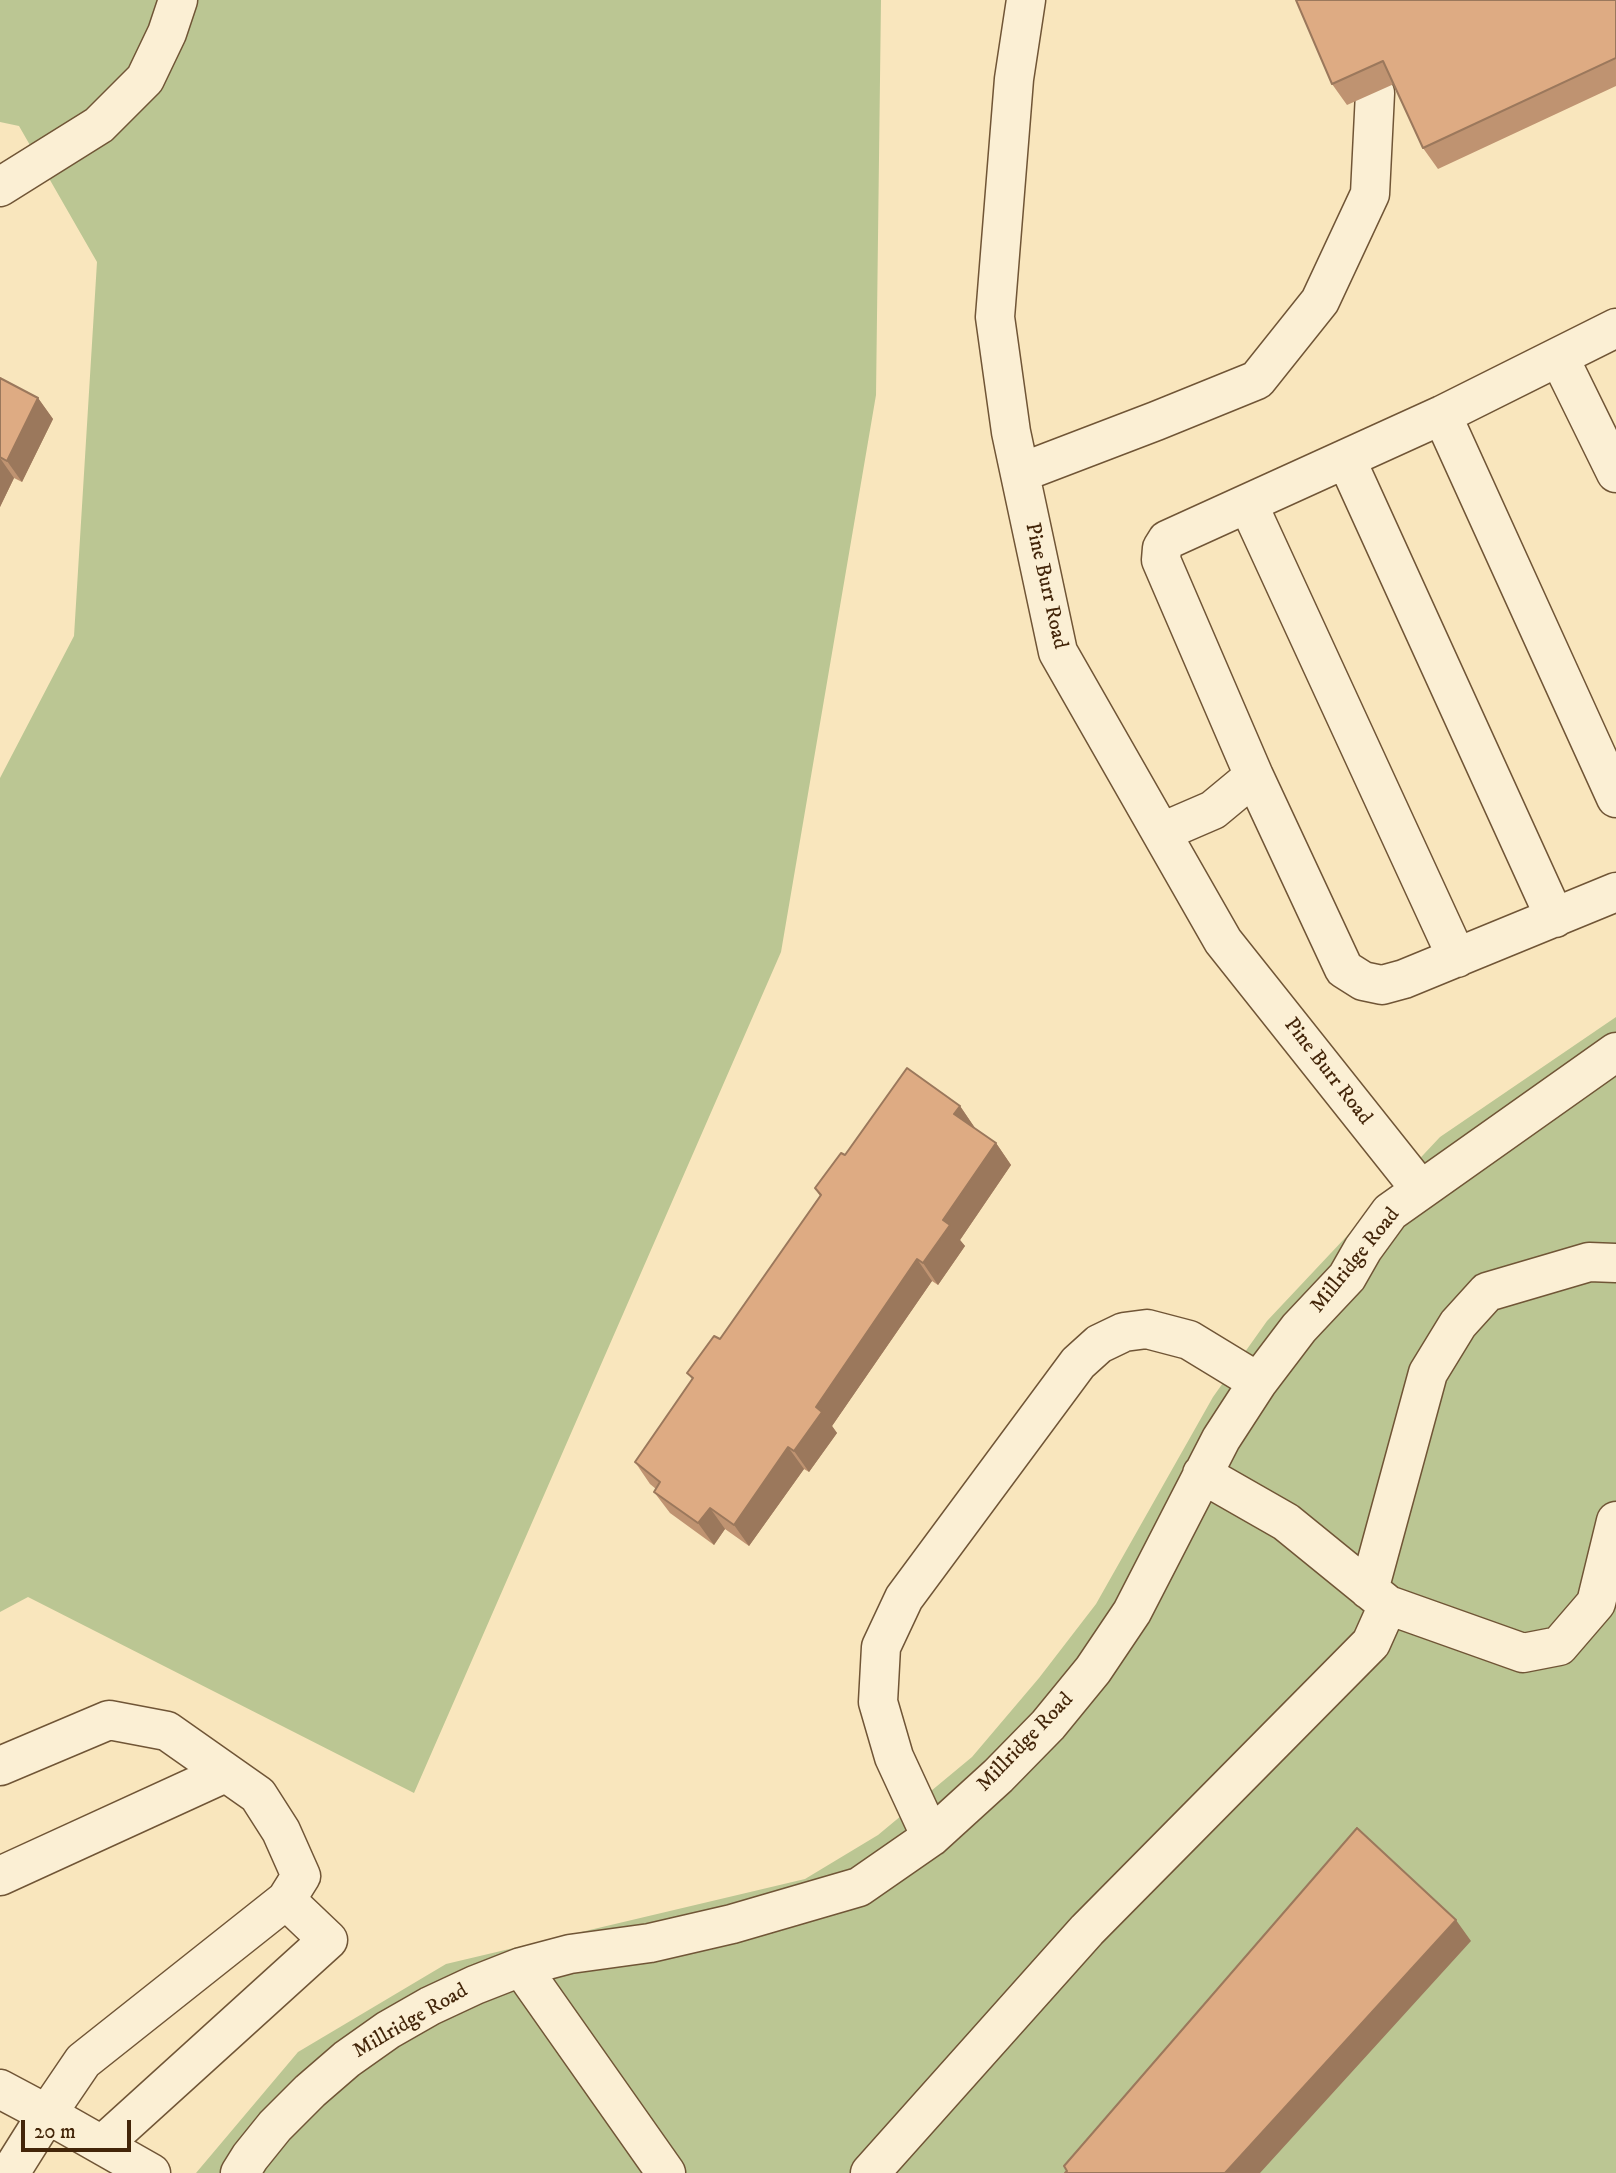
<!DOCTYPE html>
<style>
body{margin:0}
#map{position:relative;width:1616px;height:2173px;overflow:hidden;background:#f9e6bd;font-family:"IM FELL DW Pica",serif}
canvas{display:block}
.scale{position:absolute;left:21px;top:2120px;width:110px;height:32px;box-sizing:border-box;border:4px solid #432509;border-top:0;padding-left:9px;font-size:21px;line-height:24px;white-space:nowrap;color:#432509;-webkit-text-stroke:5px #fbefd4;paint-order:stroke}
</style>
<div id="map">
<canvas width="1616" height="2173"></canvas>
<div class="scale">20 m</div>
</div>
<script>
const g = document.querySelector('canvas').getContext('2d');
g.lineJoin = 'round';
function fillPath(path, color) { g.fillStyle = color; g.fill(path, 'evenodd'); }
const shape = rows => new Path2D(rows.map(r => 'M' + r).join(''));
function strokePath(path, color, width, dash) { g.strokeStyle = color; g.lineWidth = width; g.lineCap = dash ? 'butt' : 'round'; g.setLineDash(dash || []); g.stroke(path); }
function write(font, color, halo, rows, align = 'center') {
  g.font = font + ' "IM FELL DW Pica",serif'; g.lineWidth = 6; g.setLineDash([]); g.textBaseline = 'middle'; g.strokeStyle = halo; g.fillStyle = color; for (const [text, x, y, turn = 0] of rows) {
    g.save(); g.translate(x, y); g.rotate((+turn || 0) * Math.PI / 180); g.textAlign = isNaN(turn) ? turn : align; if (halo) g.strokeText(text, 0, 0); g.fillText(text, 0, 0); g.restore();
  }
}
fillPath(shape([
 [0,0,881,0,876,395,781,952,414,1793,28,1597,0,1612,0,778,74,636,97,262,19,126,0,122],
 [1616,1017,1616,2173,196,2173,298,2052,446,1964,805,1879,878,1835,972,1757,1039,1678,1096,1604,1213,1397,1267,1321,1440,1137]
]), '#bbc693');
const minor = shape([
 [1026,0,1014,79,995,317,1011,432,1058,652,1223,941,1421,1190],
 [0,187,99,125,145,79,167,33,178,0],
 [1616,328,1442,415,1167,540,1162,548,1161,560,1254,776,1344,969,1363,981,1382,985,1404,979,1616,892],
 [1559,357,1616,473],
 [1442,415,1616,798],
 [1346,459,1555,918],
 [1020,473,1156,421,1257,380,1320,301,1370,194,1375,93],
 [1248,504,1457,958],
 [1162,832,1213,810,1254,776],
 [1369,1590,1428,1373,1458,1324,1487,1292,1589,1262,1616,1263],
 [1388,1605,1523,1653,1559,1646,1596,1603,1616,1521],
 [0,1766,109,1720,167,1731,258,1795,281,1831,301,1876,286,1900],
 [931,1837,894,1757,878,1702,881,1647,904,1598,1078,1363,1099,1344,1124,1332,1147,1329,1189,1340,1258,1382],
 [0,1876,225,1773],
 [521,1967,666,2173],
 [0,2089,47,2114,83,2061,286,1900,328,1940,102,2145],
 [10,2173,47,2114,151,2173],
 [240,2173,250,2157,275,2126,310,2091,347,2059,388,2030,430,2006,475,1985,521,1967,570,1954,650,1943,732,1924,859,1887,931,1837,998,1776,1048,1725,1093,1670,1132,1612,1221,1439,1258,1382,1299,1328,1347,1277,1363,1249,1390,1212,1616,1052],
 [870,2173,1087,1930,1371,1643,1388,1605,1286,1522,1202,1474]
]);
strokePath(minor, '#705536', 41);
strokePath(minor, '#fbefd4', 38);
fillPath(shape([
 [1296,0,1616,0,1616,86,1438,169,1423,148,1394,84,1347,105,1332,84],
 [0,378,38,398,53,419,22,482,14,478,0,507],
 [960,1106,975,1128,996,1143,1011,1165,960,1240,965,1246,938,1285,932,1281,832,1426,837,1433,809,1472,804,1469,749,1546,725,1529,714,1545,670,1513,654,1492,656,1489,650,1484,635,1462,692,1379,687,1373,720,1339,820,1196,815,1188]
]), '#bf9371');
fillPath(shape([
 [38,398,53,419,22,482,7,461],
 [0,458,14,478,0,507],
 [960,1106,975,1128,954,1114],
 [996,1143,1011,1165,960,1240,965,1246,938,1285,923,1263,943,1220],
 [917,1259,932,1281,832,1426,837,1433,809,1472,794,1451,816,1407],
 [788,1447,804,1469,749,1546,734,1525],
 [710,1508,725,1529,714,1545,698,1523],
 [1456,1920,1471,1941,1260,2173,1225,2173]
]), '#9b785c');
const building = shape([
 [1296,0,1616,0,1616,58,1423,148,1383,61,1332,84,1296,0],
 [0,378,38,398,7,461,0,457,0,378],
 [907,1068,960,1106,954,1114,996,1143,943,1220,950,1225,923,1263,917,1259,816,1407,822,1412,794,1451,788,1447,734,1525,710,1508,698,1523,654,1492,660,1482,635,1462,693,1378,687,1373,714,1336,720,1339,821,1195,815,1188,841,1153,845,1155,907,1068],
 [1357,1828,1456,1920,1225,2173,1065,2173,1067,2171,1064,2166,1357,1828]
]);
fillPath(building, '#deab83');
strokePath(building, '#9b785c', 2);
write('21px', '#432509', '#fbefd4', [
 ["Pine Burr Road",1045,586,77],
 ["Pine Burr Road",1327,1072,52],
 ["Millridge Road",1356,1261,-51],
 ["Millridge Road",1026,1743,-46],
 ["Millridge Road",411,2022,-30]
]);
</script>
